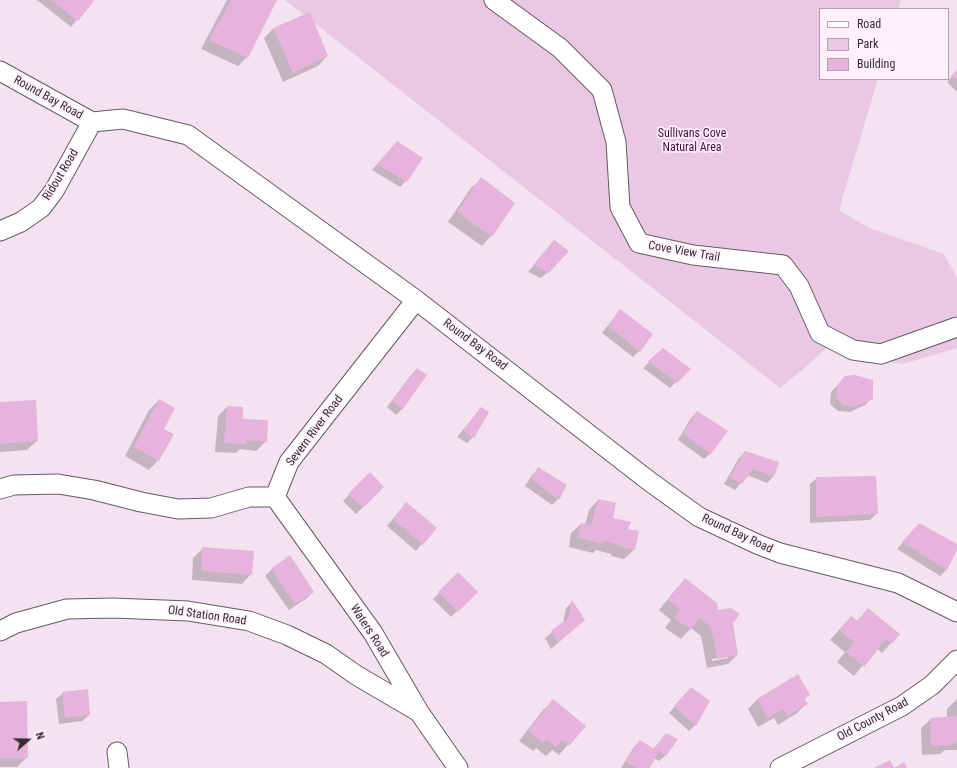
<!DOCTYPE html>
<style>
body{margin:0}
#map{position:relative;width:957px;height:768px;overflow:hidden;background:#f4e2f0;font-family:"Roboto Condensed",sans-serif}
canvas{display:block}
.legend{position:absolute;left:819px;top:8px;width:130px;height:72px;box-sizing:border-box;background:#fff0fc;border:1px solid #aea2ac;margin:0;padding:5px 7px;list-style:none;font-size:12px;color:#342d33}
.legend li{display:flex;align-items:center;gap:8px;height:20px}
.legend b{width:20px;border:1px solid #aea2ac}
.north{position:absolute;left:8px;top:720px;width:40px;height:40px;-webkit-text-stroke:3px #fff0fc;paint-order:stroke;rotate:70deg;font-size:11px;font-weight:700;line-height:16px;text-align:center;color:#342d33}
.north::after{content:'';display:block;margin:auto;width:14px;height:18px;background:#342d33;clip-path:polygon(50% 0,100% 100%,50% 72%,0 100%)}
</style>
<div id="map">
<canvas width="957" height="768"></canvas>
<ul class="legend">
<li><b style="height:5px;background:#fff"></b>Road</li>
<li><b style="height:11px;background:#eac8e3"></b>Park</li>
<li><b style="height:11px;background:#e5b3dc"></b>Building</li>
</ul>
<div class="north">N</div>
</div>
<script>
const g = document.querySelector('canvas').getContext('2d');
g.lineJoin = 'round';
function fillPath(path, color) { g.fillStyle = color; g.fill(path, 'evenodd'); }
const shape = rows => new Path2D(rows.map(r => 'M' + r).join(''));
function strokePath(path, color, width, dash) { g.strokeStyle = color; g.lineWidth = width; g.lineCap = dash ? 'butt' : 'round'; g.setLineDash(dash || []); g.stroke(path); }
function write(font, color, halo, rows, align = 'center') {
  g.font = font + ' "Roboto Condensed",sans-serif'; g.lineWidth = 3.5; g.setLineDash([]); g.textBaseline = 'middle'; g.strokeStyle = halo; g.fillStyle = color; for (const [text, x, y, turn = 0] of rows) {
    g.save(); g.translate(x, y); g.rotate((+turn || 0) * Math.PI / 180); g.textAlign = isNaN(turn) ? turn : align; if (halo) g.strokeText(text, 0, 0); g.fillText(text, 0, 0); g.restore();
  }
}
fillPath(shape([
 [285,0,901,0,898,9,820,9,820,79,878,79,839,210,869,228,944,254,957,278,957,348,903,364,865,358,831,344,809,364,780,388]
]), '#eac8e3');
fillPath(shape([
 [37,0,90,0,92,1,71,27],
 [227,0,276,0,247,57,238,66,201,49],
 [274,28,327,56,318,66,283,82,264,38],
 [957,70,957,91,956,91,947,82],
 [397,142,406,181,400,187,372,170],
 [481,179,491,236,482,246,448,222,471,188],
 [554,241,548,272,541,278,528,272],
 [620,310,639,351,633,357,602,333],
 [663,349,689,369,670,388,643,368],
 [417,369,425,376,402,409,396,415,387,407,411,375],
 [846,377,872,398,865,405,850,412,838,411,830,404,831,392],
 [159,400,163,429,158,460,149,470,125,456,149,410],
 [0,403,37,441,27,450,0,452],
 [227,407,266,441,256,451,240,449,236,453,215,452,218,416],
 [481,408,473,437,467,443,457,437],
 [697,412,711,453,704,459,678,440,691,418],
 [746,452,777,463,773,477,767,483,747,475,735,490,724,484,739,458],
 [538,469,558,499,552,505,525,486,532,475],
 [370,473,383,487,356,514,343,501],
 [817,478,877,513,870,520,810,523,810,484],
 [598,500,612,519,627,530,634,550,624,559,611,556,611,554,596,550,593,553,569,547,571,533,581,524,585,525,589,510],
 [406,503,422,544,416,551,387,526],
 [913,531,957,545,957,548,946,570,940,576,897,549],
 [203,548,251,574,242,584,192,580,193,558],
 [272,569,313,592,307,598,289,610,265,576],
 [458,574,476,592,451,617,433,599],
 [685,580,732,623,737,655,728,664,707,668,701,636,691,628,681,639,665,628,671,620,659,610,676,589],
 [728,656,728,658,712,661,712,659],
 [572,602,584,620,551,649,545,638,563,623,566,608],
 [868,609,891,643,882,653,877,648,854,676,837,662,845,652,830,640,842,627,857,621],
 [63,693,89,715,82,721,59,724,56,699],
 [809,694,804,700,806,704,797,713,778,725,774,718,758,727,748,709,757,700],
 [685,695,695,725,689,731,669,713],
 [957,699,957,750,945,750,940,754,922,755,921,728,931,719,947,718,947,709],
 [553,701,584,726,559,755,552,750,546,756,536,748,533,751,519,741,543,710],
 [0,703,27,757,17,767,0,767],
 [667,734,666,755,659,761,654,758,649,768,621,768,634,747,640,741,653,749]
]), '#0003');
fillPath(shape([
 [51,0,92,0,94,1,78,21],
 [231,0,277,0,248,58,209,40],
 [310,12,328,56,293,73,273,28],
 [957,70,957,80,952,75],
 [397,141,423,158,407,182,377,164],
 [481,177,515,203,492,237,457,212],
 [554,240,569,251,549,273,533,265],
 [620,309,653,334,640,352,608,326],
 [663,348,691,369,677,383,648,361],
 [417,368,427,375,403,409,392,401],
 [855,375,873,380,873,399,857,406,844,406,836,397,837,385,845,376],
 [159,399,175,408,164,429,174,434,159,461,134,447],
 [36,400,38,441,0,444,0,402],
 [227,406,243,407,243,419,268,420,267,442,246,440,247,444,224,443],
 [481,407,489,412,474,438,463,431],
 [697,411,728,431,711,454,683,434],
 [745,451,779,462,774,477,753,469,742,484,730,477],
 [538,467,567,485,559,500,531,479],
 [370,472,384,487,363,508,348,494],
 [876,476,878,514,816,517,816,477],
 [598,499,616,503,613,518,631,522,628,529,639,531,635,550,620,547,620,545,605,541,603,544,578,538,581,523,591,525],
 [406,502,437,528,423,545,393,519],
 [919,523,957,544,957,550,947,570,902,542],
 [202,547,254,551,252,575,201,571],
 [290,555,314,592,295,604,271,569],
 [458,572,478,592,458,612,438,592],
 [685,578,717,603,718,610,731,608,740,614,733,623,738,655,717,659,711,627,699,618,691,630,674,618,680,610,668,600],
 [572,600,585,620,558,643,551,631,568,618],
 [868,608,900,634,892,644,886,639,864,667,846,652,854,642,839,630,851,616,858,621],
 [798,674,810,695,804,698,808,704,787,716,784,709,768,718,757,699],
 [691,687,710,701,696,726,674,706],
 [88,689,90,715,65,718,62,692],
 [553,699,586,726,569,746,562,740,556,747,546,739,543,743,528,731],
 [27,701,28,758,0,758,0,702],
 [957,716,957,741,951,745,931,746,930,718],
 [666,733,678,739,666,756,659,751,650,768,637,768,626,762,640,740,654,749],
 [890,760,894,768,874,768],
 [904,762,907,768,894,768]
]), '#e5b3dc');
const street = shape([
 [494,0,560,48,602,90,616,142,620,207,639,243,693,255,783,265,799,286,820,333,853,350,881,354,957,327],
 [0,71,92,122,123,119,188,135,416,300,649,481,699,517,757,544,780,553,898,583,957,612],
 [0,231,21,222,41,208,54,191,92,122],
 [0,489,14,485,58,484,94,490,141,502,178,509,211,508,249,497,275,497,289,462,416,300],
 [275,497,373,633,419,712,458,768],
 [0,631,16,623,67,609,113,608,188,611,249,621,287,635,326,654,356,675,419,712],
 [117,752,119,768],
 [780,768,902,706,932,685,957,660]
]);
strokePath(street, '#685965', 21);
strokePath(street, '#fff', 19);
write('12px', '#342d33', '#fff0fc', [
 ["Round Bay Road",48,98,29],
 ["Ridout Road",61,175,-59],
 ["Cove View Trail",684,252,10],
 ["Round Bay Road",475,345,37],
 ["Severn River Road",315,431,-53],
 ["Round Bay Road",737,534,25],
 ["Old Station Road",207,616,8],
 ["Waters Road",369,631,57],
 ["Old County Road",873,720,-28]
]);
write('12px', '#460c40', '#fff0fc', [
 ["Sullivans Cove",692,134],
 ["Natural Area",692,148]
]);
</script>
